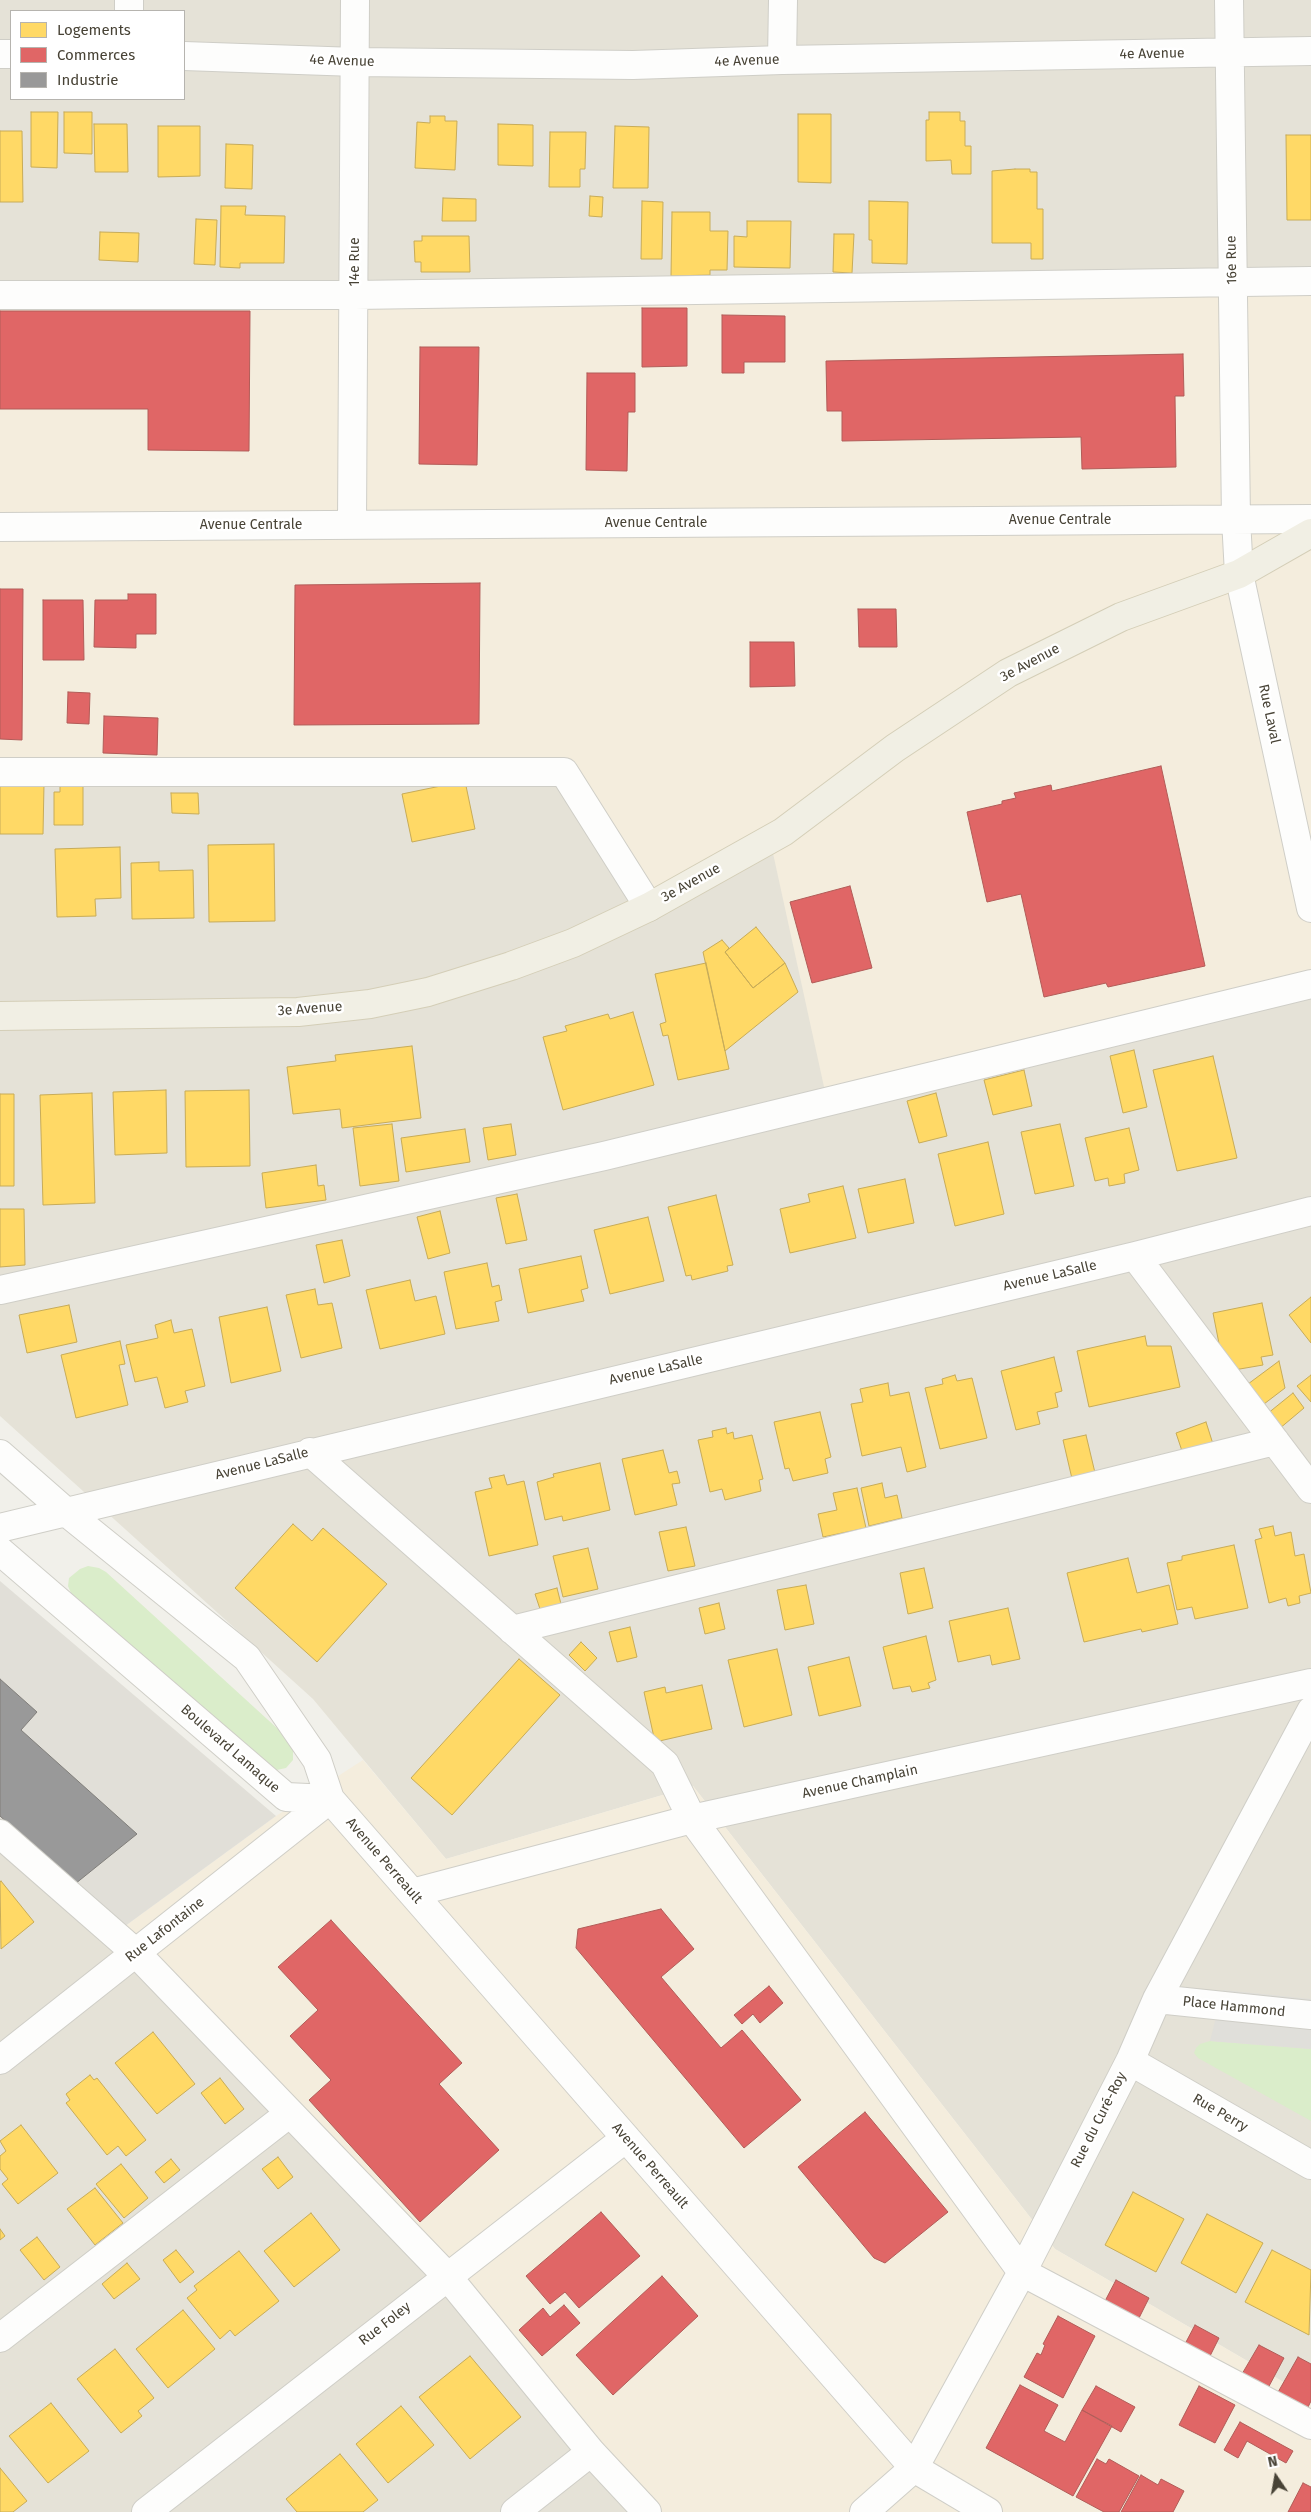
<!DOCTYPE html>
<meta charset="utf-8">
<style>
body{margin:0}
#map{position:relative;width:1311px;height:2512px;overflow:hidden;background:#f1f0ea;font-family:"Fira Sans",sans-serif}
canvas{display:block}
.legend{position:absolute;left:10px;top:10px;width:175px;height:90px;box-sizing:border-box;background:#fff;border:1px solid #b6b4af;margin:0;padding:6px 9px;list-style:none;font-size:15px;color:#484336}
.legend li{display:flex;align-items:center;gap:10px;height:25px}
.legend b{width:25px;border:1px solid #b6b4af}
.north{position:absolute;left:1251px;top:2452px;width:50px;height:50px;-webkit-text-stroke:4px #fff;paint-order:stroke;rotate:348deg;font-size:14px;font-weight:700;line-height:20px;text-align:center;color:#484336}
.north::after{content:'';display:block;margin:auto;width:18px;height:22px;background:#484336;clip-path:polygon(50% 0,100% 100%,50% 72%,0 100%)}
</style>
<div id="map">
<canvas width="1311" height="2512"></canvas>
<ul class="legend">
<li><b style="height:14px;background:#ffd966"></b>Logements</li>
<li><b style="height:14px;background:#e06666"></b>Commerces</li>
<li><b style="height:14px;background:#999"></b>Industrie</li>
</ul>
<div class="north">N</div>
</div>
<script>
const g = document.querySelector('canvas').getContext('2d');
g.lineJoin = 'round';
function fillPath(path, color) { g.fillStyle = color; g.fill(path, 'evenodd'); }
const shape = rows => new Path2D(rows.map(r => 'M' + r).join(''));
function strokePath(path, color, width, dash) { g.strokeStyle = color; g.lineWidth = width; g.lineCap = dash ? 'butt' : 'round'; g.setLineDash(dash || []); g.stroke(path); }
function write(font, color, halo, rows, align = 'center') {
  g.font = font + ' "Fira Sans",sans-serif'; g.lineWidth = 5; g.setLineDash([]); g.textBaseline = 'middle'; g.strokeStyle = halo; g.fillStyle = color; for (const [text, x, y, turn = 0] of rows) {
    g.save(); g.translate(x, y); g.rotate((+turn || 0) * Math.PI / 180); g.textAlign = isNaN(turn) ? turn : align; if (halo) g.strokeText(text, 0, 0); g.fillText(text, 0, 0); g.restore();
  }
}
fillPath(shape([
 [0,0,1311,0,1311,275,0,285],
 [11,11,184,11,184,99,11,99],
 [572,768,769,834,1311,979,1311,2398,1055,2249,693,1786,446,1859,313,1699,0,1416,0,769],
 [0,1848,106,1940,455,2301,644,2512,0,2512]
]), '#e5e2d7');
fillPath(shape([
 [1311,275,1311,979,826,1096,769,835,649,902,572,768,0,769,0,285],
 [363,1760,446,1859,693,1786,1055,2249,1311,2398,1311,2512,644,2512,455,2301,106,1940,276,1816]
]), '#f4eddd');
fillPath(shape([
 [0,1581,276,1816,106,1940,0,1848]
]), '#e1dfd8');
fillPath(shape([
 [88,1566,99,1568,106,1572,290,1740,293,1749,293,1760,286,1768,272,1771,73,1598,68,1586,69,1578,80,1569],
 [1210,2041,1311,2049,1311,2121,1198,2058,1194,2053,1196,2048,1200,2044]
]), '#daedca');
fillPath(shape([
 [1223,1990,1311,1999,1311,2049,1210,2041]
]), '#e0dfda');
const homes = shape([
 [31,112,58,112,57,168,31,167,31,112],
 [64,112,92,112,92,154,64,153,64,112],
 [929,112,960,112,960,121,965,121,965,146,971,146,971,174,952,174,951,160,926,161,926,120,929,120,929,112],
 [798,114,831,114,831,183,798,182,798,114],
 [430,116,445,116,445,121,457,121,455,170,415,168,417,122,430,123,430,116],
 [94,124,127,124,128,172,95,172,94,124],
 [498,124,533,125,533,166,498,165,498,124],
 [158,126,200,126,200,176,158,177,158,126],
 [615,126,649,127,648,188,613,188,615,126],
 [0,131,22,131,23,202,0,202,0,131],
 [550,132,586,132,585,169,580,169,580,187,549,187,550,132],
 [1286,135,1311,135,1311,220,1287,220,1286,135],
 [226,144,253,145,252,189,225,188,226,144],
 [1015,169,1030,169,1030,172,1037,172,1037,209,1043,209,1043,259,1031,259,1031,243,992,243,992,171,1015,169],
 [590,196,603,197,602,217,589,216,590,196],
 [443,198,476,199,476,221,442,221,443,198],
 [642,201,663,202,662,259,641,259,642,201],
 [869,201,908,202,907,264,872,263,872,240,869,240,869,201],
 [221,206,246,206,245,215,285,216,284,263,240,263,240,268,220,267,221,206],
 [672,212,710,212,710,231,728,231,727,270,710,270,710,275,671,276,672,212],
 [196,219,217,220,215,265,194,264,196,219],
 [747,221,791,221,790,268,734,267,734,236,747,237,747,221],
 [100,232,139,233,138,262,99,260,100,232],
 [834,234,854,234,852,273,833,272,834,234],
 [422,236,469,236,470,272,421,272,421,262,415,262,414,241,422,241,422,236],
 [465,781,475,829,412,842,402,794,465,781],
 [0,784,44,784,43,834,0,834,0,784],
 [60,786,83,786,83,825,54,825,54,792,60,792,60,786],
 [171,793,198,793,199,814,172,813,171,793],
 [274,844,275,921,209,922,208,845,274,844],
 [120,847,121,898,95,899,96,916,57,917,55,849,120,847],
 [159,862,159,871,193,870,194,918,132,919,131,863,159,862],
 [756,927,785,963,753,988,725,952,756,927],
 [722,940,729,948,725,952,753,988,785,963,798,992,725,1051,703,952,722,940],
 [706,963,729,1069,678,1080,668,1035,663,1036,660,1024,666,1022,655,974,706,963],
 [633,1012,654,1085,563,1110,543,1037,567,1031,565,1026,608,1014,610,1019,633,1012],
 [412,1046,421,1118,342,1128,340,1109,293,1114,287,1067,336,1061,335,1055,412,1046],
 [1134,1050,1147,1107,1123,1113,1110,1056,1134,1050],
 [1213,1056,1237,1158,1177,1171,1153,1070,1213,1056],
 [1024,1070,1032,1106,993,1115,984,1080,1024,1070],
 [166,1090,167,1153,115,1155,113,1092,166,1090],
 [249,1090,250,1166,186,1167,185,1091,249,1090],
 [92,1093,95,1203,43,1205,40,1095,92,1093],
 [936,1093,947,1136,919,1143,907,1101,936,1093],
 [0,1094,14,1094,14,1186,0,1186,0,1094],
 [392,1124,399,1181,360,1186,353,1128,392,1124],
 [511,1124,516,1155,488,1160,483,1128,511,1124],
 [1060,1124,1074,1186,1035,1194,1021,1132,1060,1124],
 [1129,1128,1139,1170,1124,1174,1125,1183,1109,1186,1108,1178,1095,1181,1085,1138,1129,1128],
 [465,1129,470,1162,406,1172,401,1138,465,1129],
 [988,1142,1004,1214,955,1226,938,1154,988,1142],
 [316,1165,318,1186,324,1185,326,1200,266,1208,262,1173,316,1165],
 [905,1179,914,1223,868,1233,858,1189,905,1179],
 [843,1186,856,1238,790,1253,780,1209,810,1202,808,1194,843,1186],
 [517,1194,527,1240,506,1244,496,1198,517,1194],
 [716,1195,733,1265,727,1266,728,1271,692,1280,691,1275,686,1276,668,1207,716,1195],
 [0,1209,24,1209,25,1265,0,1267,0,1209],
 [440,1211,450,1253,428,1259,417,1217,440,1211],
 [648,1217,664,1281,610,1294,594,1230,648,1217],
 [342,1240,350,1276,324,1283,316,1245,342,1240],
 [581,1256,588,1288,581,1290,584,1301,528,1313,519,1269,581,1256],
 [487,1263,492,1287,499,1285,502,1300,495,1302,499,1321,456,1329,444,1272,487,1263],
 [410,1280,415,1301,436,1296,445,1334,380,1349,366,1290,410,1280],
 [315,1289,318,1305,332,1303,342,1348,301,1358,286,1295,315,1289],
 [1311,1297,1311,1343,1289,1315,1311,1297],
 [1262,1303,1273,1355,1261,1357,1263,1365,1234,1370,1223,1364,1213,1313,1262,1303],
 [69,1305,77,1342,27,1353,19,1315,69,1305],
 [267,1307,281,1371,231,1383,219,1317,267,1307],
 [171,1320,174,1333,192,1329,205,1386,185,1391,188,1402,165,1408,157,1377,135,1382,126,1345,158,1338,155,1325,171,1320],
 [1145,1336,1147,1346,1171,1346,1180,1387,1089,1407,1077,1351,1145,1336],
 [120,1341,125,1364,119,1365,128,1405,76,1418,61,1355,120,1341],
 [1054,1357,1062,1391,1055,1393,1058,1407,1037,1412,1040,1424,1016,1430,1001,1371,1054,1357],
 [1279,1361,1285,1388,1264,1404,1248,1384,1279,1361],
 [955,1375,957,1381,972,1378,987,1438,940,1449,925,1388,943,1384,942,1379,955,1375],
 [1311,1375,1311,1402,1297,1386,1311,1375],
 [888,1383,890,1396,909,1392,926,1467,907,1472,901,1447,862,1456,851,1404,863,1402,860,1389,888,1383],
 [1293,1393,1304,1408,1279,1429,1267,1414,1293,1393],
 [820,1412,831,1457,825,1459,828,1473,793,1481,789,1468,785,1469,774,1422,820,1412],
 [1206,1422,1213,1444,1183,1454,1176,1433,1206,1422],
 [726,1428,727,1434,733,1432,734,1439,752,1435,763,1479,759,1480,761,1491,725,1500,722,1489,710,1492,698,1440,713,1437,712,1431,726,1428],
 [1086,1435,1096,1477,1073,1483,1063,1440,1086,1435],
 [663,1450,669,1473,677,1471,680,1483,672,1484,677,1505,635,1515,622,1459,663,1450],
 [600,1463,610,1510,563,1521,562,1516,545,1520,537,1482,554,1477,553,1474,600,1463],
 [504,1475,507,1485,524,1481,538,1545,489,1556,475,1492,492,1488,489,1478,504,1475],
 [882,1483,885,1498,897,1495,902,1518,869,1526,861,1488,882,1483],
 [857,1488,866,1528,823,1537,818,1514,837,1510,833,1493,857,1488],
 [293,1524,312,1541,323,1528,387,1584,317,1662,235,1588,293,1524],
 [1273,1526,1275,1536,1291,1532,1295,1556,1304,1554,1311,1593,1299,1596,1300,1603,1288,1606,1286,1598,1269,1603,1255,1540,1262,1538,1259,1529,1273,1526],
 [686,1527,695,1566,668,1571,659,1532,686,1527],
 [1234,1545,1248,1608,1195,1619,1192,1607,1177,1610,1167,1563,1182,1560,1182,1556,1234,1545],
 [588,1548,598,1589,563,1597,553,1556,588,1548],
 [1128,1558,1137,1593,1169,1585,1178,1624,1142,1632,1141,1629,1084,1642,1067,1573,1128,1558],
 [924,1568,933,1608,908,1614,900,1573,924,1568],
 [806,1585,814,1624,785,1630,777,1590,806,1585],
 [557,1588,561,1604,540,1609,535,1594,557,1588],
 [719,1603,725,1629,705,1634,699,1608,719,1603],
 [1008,1608,1020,1659,992,1665,990,1655,958,1662,949,1621,1008,1608],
 [630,1627,637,1657,617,1662,609,1632,630,1627],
 [926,1636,936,1680,928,1683,930,1688,912,1692,910,1686,893,1689,883,1647,926,1636],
 [581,1642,597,1658,585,1671,569,1655,581,1642],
 [777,1649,792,1715,744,1727,728,1660,777,1649],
 [849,1657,861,1706,819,1716,808,1667,849,1657],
 [519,1659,560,1695,452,1815,411,1778,519,1659],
 [702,1685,712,1729,655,1742,644,1692,665,1687,666,1693,702,1685],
 [1,1881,34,1922,1,1949,0,1882,1,1881],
 [153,2032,195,2084,157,2114,115,2063,153,2032],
 [90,2075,94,2080,97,2078,146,2140,126,2156,118,2146,107,2155,66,2103,70,2100,66,2094,90,2075],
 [220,2078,244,2109,225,2124,201,2093,220,2078],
 [21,2125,58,2173,18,2204,2,2184,8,2179,0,2169,0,2156,6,2151,0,2141,21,2125],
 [278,2157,293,2177,278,2189,262,2169,278,2157],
 [171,2159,180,2170,164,2183,155,2172,171,2159],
 [121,2164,148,2198,124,2218,96,2184,121,2164],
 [95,2188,123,2223,95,2245,67,2209,95,2188],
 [1133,2192,1184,2219,1156,2272,1105,2245,1133,2192],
 [311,2213,340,2250,294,2287,264,2251,311,2213],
 [1207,2214,1263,2243,1236,2293,1181,2263,1207,2214],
 [0,2229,5,2236,0,2240,0,2229],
 [37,2237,60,2267,44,2280,20,2250,37,2237],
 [176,2250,194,2272,180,2283,163,2260,176,2250],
 [1272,2250,1311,2270,1309,2335,1245,2302,1272,2250],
 [239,2251,279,2301,235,2336,230,2330,220,2339,187,2298,197,2290,194,2286,239,2251],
 [127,2263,140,2279,114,2299,102,2284,127,2263],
 [183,2310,215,2349,168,2388,136,2349,183,2310],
 [115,2349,154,2398,138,2411,142,2416,121,2433,77,2379,115,2349],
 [470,2356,521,2417,470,2459,419,2397,470,2356],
 [51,2403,89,2451,48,2483,9,2436,51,2403],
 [401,2406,434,2445,388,2483,356,2444,401,2406],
 [340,2454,378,2500,363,2512,297,2512,286,2499,340,2454],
 [0,2468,27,2501,13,2512,0,2512,0,2468]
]);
fillPath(homes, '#ffd966');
strokePath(homes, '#c8ac58', 1);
const shops = shape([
 [642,308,687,308,687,366,642,367,642,308],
 [0,311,250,311,249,451,148,450,148,409,0,409,0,311],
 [722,315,785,316,785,362,744,362,744,373,722,373,722,315],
 [420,347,479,347,477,465,419,464,420,347],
 [1183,354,1184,396,1175,396,1176,467,1082,469,1081,437,842,441,842,411,827,411,826,361,1183,354],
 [587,373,635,373,635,412,628,412,627,471,586,470,587,373],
 [480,583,479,724,294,725,295,585,480,583],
 [0,589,23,589,22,740,0,739,0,589],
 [128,594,156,594,156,634,136,634,136,648,94,647,95,600,128,600,128,594],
 [43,600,83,600,84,660,43,660,43,600],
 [858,609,896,609,897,647,859,647,858,609],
 [750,642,794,642,795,686,750,687,750,642],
 [68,692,90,693,89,724,67,723,68,692],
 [104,716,158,718,157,755,103,753,104,716],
 [1161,766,1205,966,1108,987,1106,983,1044,997,1021,894,987,902,967,812,1002,804,1002,801,1016,798,1014,793,1051,785,1052,791,1161,766],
 [850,886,872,968,812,983,790,902,850,886],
 [661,1909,694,1949,661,1977,721,2048,742,2030,801,2100,744,2148,576,1948,578,1929,661,1909],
 [331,1920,462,2063,439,2084,499,2150,420,2222,309,2100,331,2080,290,2036,318,2010,278,1967,331,1920],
 [769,1986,783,2003,760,2023,753,2014,742,2024,734,2015,769,1986],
 [865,2112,948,2212,885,2263,874,2258,798,2167,865,2112],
 [601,2212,640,2256,579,2308,565,2292,550,2304,526,2276,601,2212],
 [662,2276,698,2316,613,2395,576,2355,662,2276],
 [1116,2280,1149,2298,1138,2320,1104,2303,1116,2280],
 [564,2305,580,2323,542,2356,519,2330,543,2308,550,2317,564,2305],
 [1058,2316,1095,2336,1063,2398,1024,2377,1037,2353,1041,2355,1045,2345,1043,2344,1058,2316],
 [1195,2325,1219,2338,1209,2358,1185,2344,1195,2325],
 [1259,2345,1284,2358,1268,2388,1242,2374,1259,2345],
 [1298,2357,1311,2364,1311,2401,1307,2409,1277,2394,1298,2357],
 [1020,2385,1058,2405,1044,2431,1065,2442,1082,2410,1112,2426,1073,2496,986,2448,1020,2385],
 [1096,2386,1135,2407,1121,2432,1082,2410,1096,2386],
 [1199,2386,1235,2405,1215,2443,1179,2425,1199,2386],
 [1240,2422,1293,2451,1286,2463,1247,2441,1238,2458,1224,2450,1240,2422],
 [1097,2459,1106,2464,1109,2459,1139,2476,1119,2512,1104,2512,1076,2497,1097,2459],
 [1141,2475,1158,2485,1161,2479,1184,2491,1173,2512,1121,2512,1141,2475],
 [1303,2483,1311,2487,1311,2512,1288,2512,1303,2483]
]);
fillPath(shops, '#e06666');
strokePath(shops, '#b25c58', 1);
const industry = shape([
 [0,1679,37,1712,21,1730,137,1834,75,1884,0,1816,0,1679]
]);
fillPath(industry, '#999');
strokePath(industry, '#817f7b', 1);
const minor = shape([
 [1229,0,1236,519,1239,574,1311,908],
 [129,11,129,0],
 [0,54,11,54],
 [184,56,356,62,633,65,782,60,1311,51],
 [782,60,783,0],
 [0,295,355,295,1311,281],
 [352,524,355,0],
 [0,527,1311,519],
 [0,772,564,772,649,907],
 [1135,1256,1311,1489],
 [0,1290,604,1156,1311,984],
 [310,1452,665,1764,692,1819,1022,2272,1311,2425],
 [0,1454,65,1511,247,1658,317,1760,330,1799,914,2468,988,2512],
 [0,1528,1135,1256,1311,1211],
 [0,1551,286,1797,330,1799],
 [512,1630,1275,1441],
 [0,1834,136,1953,447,2276,591,2452,647,2512],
 [412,1893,692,1819,1311,1683],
 [1157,1999,1311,2015],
 [0,2060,330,1799],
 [1130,2061,1311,2165],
 [0,2338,290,2113],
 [146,2512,626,2138],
 [515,2512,591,2452],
 [864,2512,914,2468,1022,2272,1130,2061,1157,1999,1311,1711]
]);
const major = shape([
 [0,1016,298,1012,370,1004,428,992,511,966,573,943,649,907,783,832,895,748,1008,673,1121,617,1239,574,1311,533]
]);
strokePath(minor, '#cfcec7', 30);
strokePath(major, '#d4ceb7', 30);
strokePath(minor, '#fdfdfc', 28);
strokePath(major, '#f1efe4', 28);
write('14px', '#484336', '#fff', [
 ["4e Avenue",1152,54,-1],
 ["4e Avenue",342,61,2],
 ["4e Avenue",747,61,-2],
 ["16e Rue",1232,260,-91],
 ["14e Rue",355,262,-90],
 ["Avenue Centrale",1060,520],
 ["Avenue Centrale",656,523],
 ["Avenue Centrale",251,525],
 ["3e Avenue",1030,663,-28],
 ["Rue Laval",1269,714,78],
 ["3e Avenue",691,883,-29],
 ["3e Avenue",310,1009,-4],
 ["Avenue LaSalle",1050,1276,-13],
 ["Avenue LaSalle",656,1370,-13],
 ["Avenue LaSalle",262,1464,-14],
 ["Boulevard Lamaque",230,1749,41],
 ["Avenue Champlain",860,1782,-12],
 ["Avenue Perreault",384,1861,49],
 ["Rue Lafontaine",165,1930,-38],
 ["Place Hammond",1234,2007,6],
 ["Rue Perry",1220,2113,30],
 ["Rue du Curé-Roy",1099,2120,-63],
 ["Avenue Perreault",650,2166,49],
 ["Rue Foley",385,2324,-38]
]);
</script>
